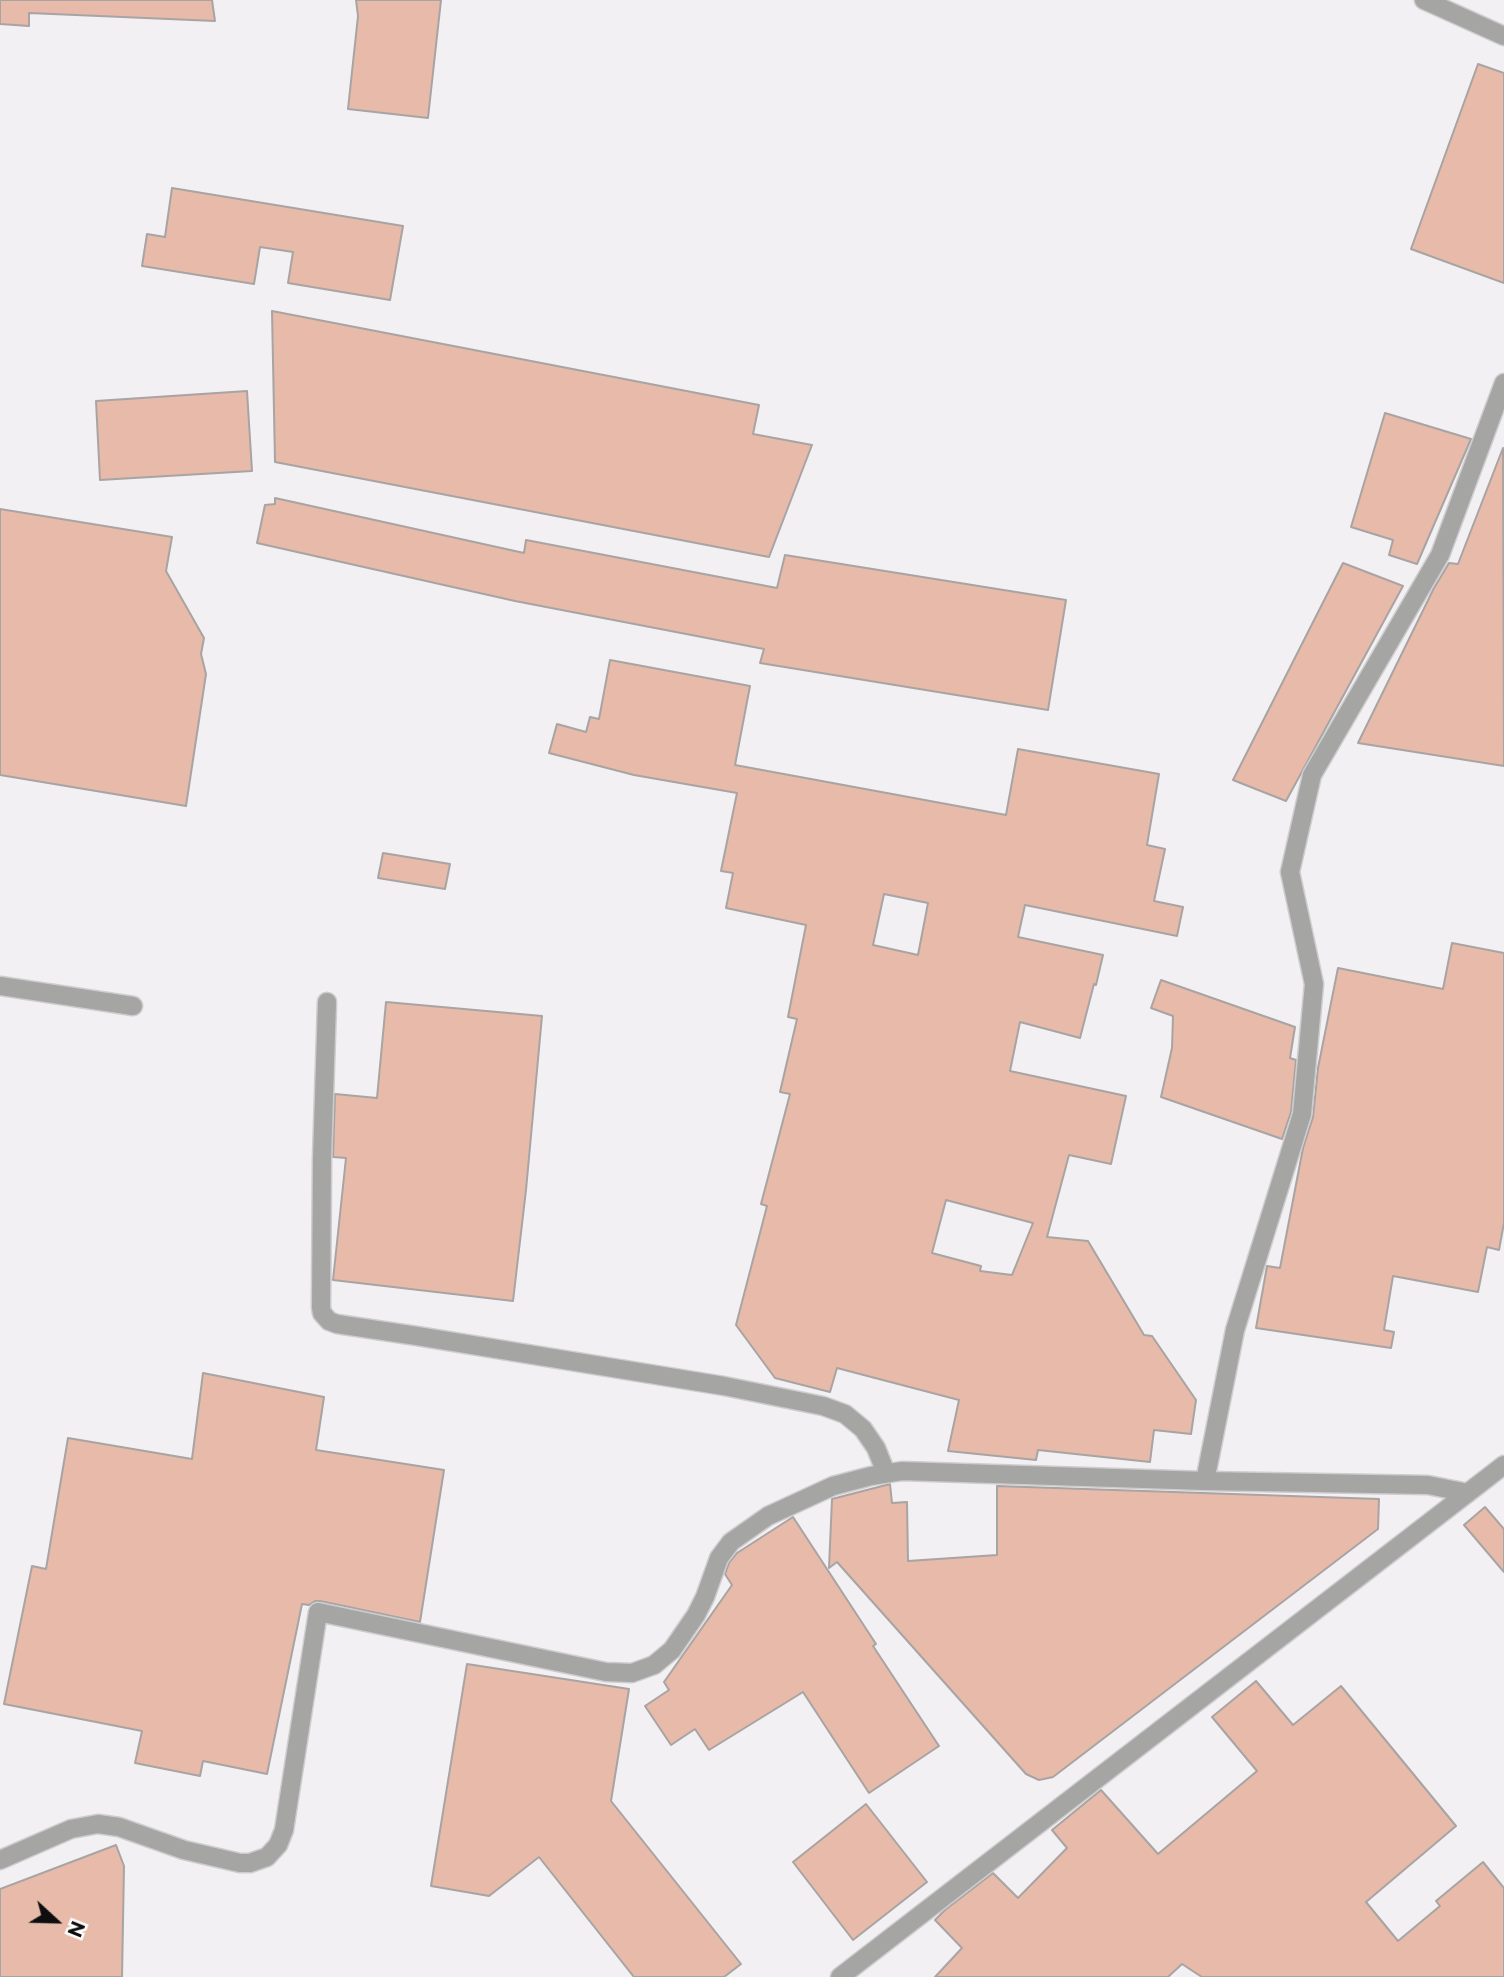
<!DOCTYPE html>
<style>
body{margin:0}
#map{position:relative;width:1504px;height:1977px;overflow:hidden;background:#f2f0f3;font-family:Montserrat,sans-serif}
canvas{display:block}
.north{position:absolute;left:21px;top:1886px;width:70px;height:70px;-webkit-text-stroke:5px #fff;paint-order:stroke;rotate:112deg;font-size:19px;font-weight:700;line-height:28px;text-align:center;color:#0f0e0f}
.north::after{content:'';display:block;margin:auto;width:24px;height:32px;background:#0f0e0f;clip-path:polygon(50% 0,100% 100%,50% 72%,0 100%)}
</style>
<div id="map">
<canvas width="1504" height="1977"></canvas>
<div class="north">N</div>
</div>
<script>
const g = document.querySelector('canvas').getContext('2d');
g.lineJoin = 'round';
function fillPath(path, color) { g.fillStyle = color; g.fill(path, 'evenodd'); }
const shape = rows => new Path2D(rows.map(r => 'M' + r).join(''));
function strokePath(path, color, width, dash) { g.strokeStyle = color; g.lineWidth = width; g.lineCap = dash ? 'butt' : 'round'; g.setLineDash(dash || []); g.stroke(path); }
const building = shape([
 [0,0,212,0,215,21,29,13,29,26,0,24,0,0],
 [356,0,441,0,428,118,348,109,358,16,356,0],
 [1478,64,1504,73,1504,283,1411,249,1478,64],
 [172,188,403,226,390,300,288,283,293,252,260,247,254,284,142,266,147,234,165,237,172,188],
 [272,311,759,405,753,434,812,445,769,557,275,462,272,311],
 [247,391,252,471,100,480,96,401,247,391],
 [1385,413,1471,439,1417,564,1389,555,1393,540,1351,527,1385,413],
 [1503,448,1504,766,1358,743,1434,588,1449,563,1458,564,1503,448],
 [275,498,524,553,526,540,777,588,785,555,1066,600,1048,710,760,663,764,649,515,601,257,543,265,505,275,504,275,498],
 [0,509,172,537,166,571,204,638,201,654,206,674,186,806,0,775,0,509],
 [1343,563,1403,586,1286,801,1233,780,1343,563],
 [610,660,750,686,735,765,1006,815,1018,749,1159,774,1147,845,1165,849,1154,901,1183,907,1177,936,1025,905,1018,937,1103,955,1096,985,1094,984,1080,1038,1020,1022,1010,1071,1126,1096,1111,1164,1069,1155,1047,1237,1088,1241,1144,1335,1152,1336,1196,1400,1191,1434,1154,1430,1150,1462,1038,1450,1036,1460,948,1451,959,1400,837,1368,830,1392,775,1378,736,1325,767,1206,761,1204,790,1094,780,1092,797,1019,788,1017,806,925,726,908,733,873,721,871,737,793,634,775,549,753,557,724,586,732,590,717,599,719,610,660],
 [884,894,928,903,918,955,873,945,884,894],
 [946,1200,1033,1223,1012,1275,980,1271,981,1266,932,1253,946,1200],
 [383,853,450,864,445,889,378,878,383,853],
 [1452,943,1504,953,1504,1223,1499,1250,1487,1247,1478,1292,1393,1276,1384,1330,1394,1332,1391,1348,1256,1328,1267,1266,1280,1268,1303,1148,1313,1117,1318,1068,1338,968,1443,989,1452,943],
 [1161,980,1295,1027,1290,1058,1296,1060,1291,1112,1282,1139,1161,1097,1172,1048,1173,1016,1151,1008,1161,980],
 [386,1002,542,1016,526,1190,513,1301,333,1280,346,1158,333,1157,335,1094,377,1098,386,1002],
 [203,1373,324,1397,316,1450,444,1470,420,1622,320,1601,315,1601,309,1605,302,1604,267,1774,203,1761,200,1776,135,1763,142,1731,4,1704,32,1566,46,1569,68,1438,192,1459,203,1373],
 [890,1484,892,1503,907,1502,908,1561,997,1555,997,1486,1379,1499,1378,1529,1053,1777,1039,1780,1026,1774,837,1562,829,1568,832,1499,890,1484],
 [1485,1507,1504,1529,1504,1572,1464,1525,1485,1507],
 [793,1517,876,1644,873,1646,939,1746,869,1793,803,1692,709,1750,695,1729,671,1745,645,1706,669,1690,664,1682,732,1585,725,1574,729,1563,737,1553,793,1517],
 [467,1664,629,1689,611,1801,741,1964,724,1977,634,1977,539,1857,489,1896,431,1886,467,1664],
 [1256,1681,1293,1725,1341,1686,1456,1826,1366,1902,1398,1941,1440,1906,1436,1901,1483,1862,1504,1888,1504,1977,1202,1977,1182,1964,1168,1977,935,1977,962,1948,935,1920,945,1910,993,1873,1018,1898,1067,1848,1052,1830,1101,1790,1158,1854,1257,1771,1212,1717,1256,1681],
 [866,1804,927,1882,853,1940,793,1862,866,1804],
 [116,1845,124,1866,122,1977,0,1977,0,1889,116,1845]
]);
fillPath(building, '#e7baa9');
strokePath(building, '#a8a4a3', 2);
const minor = shape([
 [1424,0,1504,36],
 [0,986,133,1006],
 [327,1002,322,1159,321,1307,322,1313,329,1321,337,1324,417,1336,724,1386,823,1406,845,1414,863,1429,876,1448,886,1473],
 [1468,1493,1428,1485,1205,1481,1235,1330,1302,1114,1314,984,1290,872,1312,775,1440,555,1504,383],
 [0,1860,71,1829,98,1824,119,1827,184,1850,240,1863,250,1863,267,1857,278,1845,284,1830,318,1612,606,1672,632,1673,654,1665,672,1650,696,1615,705,1597,719,1558,731,1542,768,1516,833,1486,871,1476,902,1471,1205,1481],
 [840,1977,1504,1465]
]);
strokePath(minor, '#cecccf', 21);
strokePath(minor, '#a5a5a3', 18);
</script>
